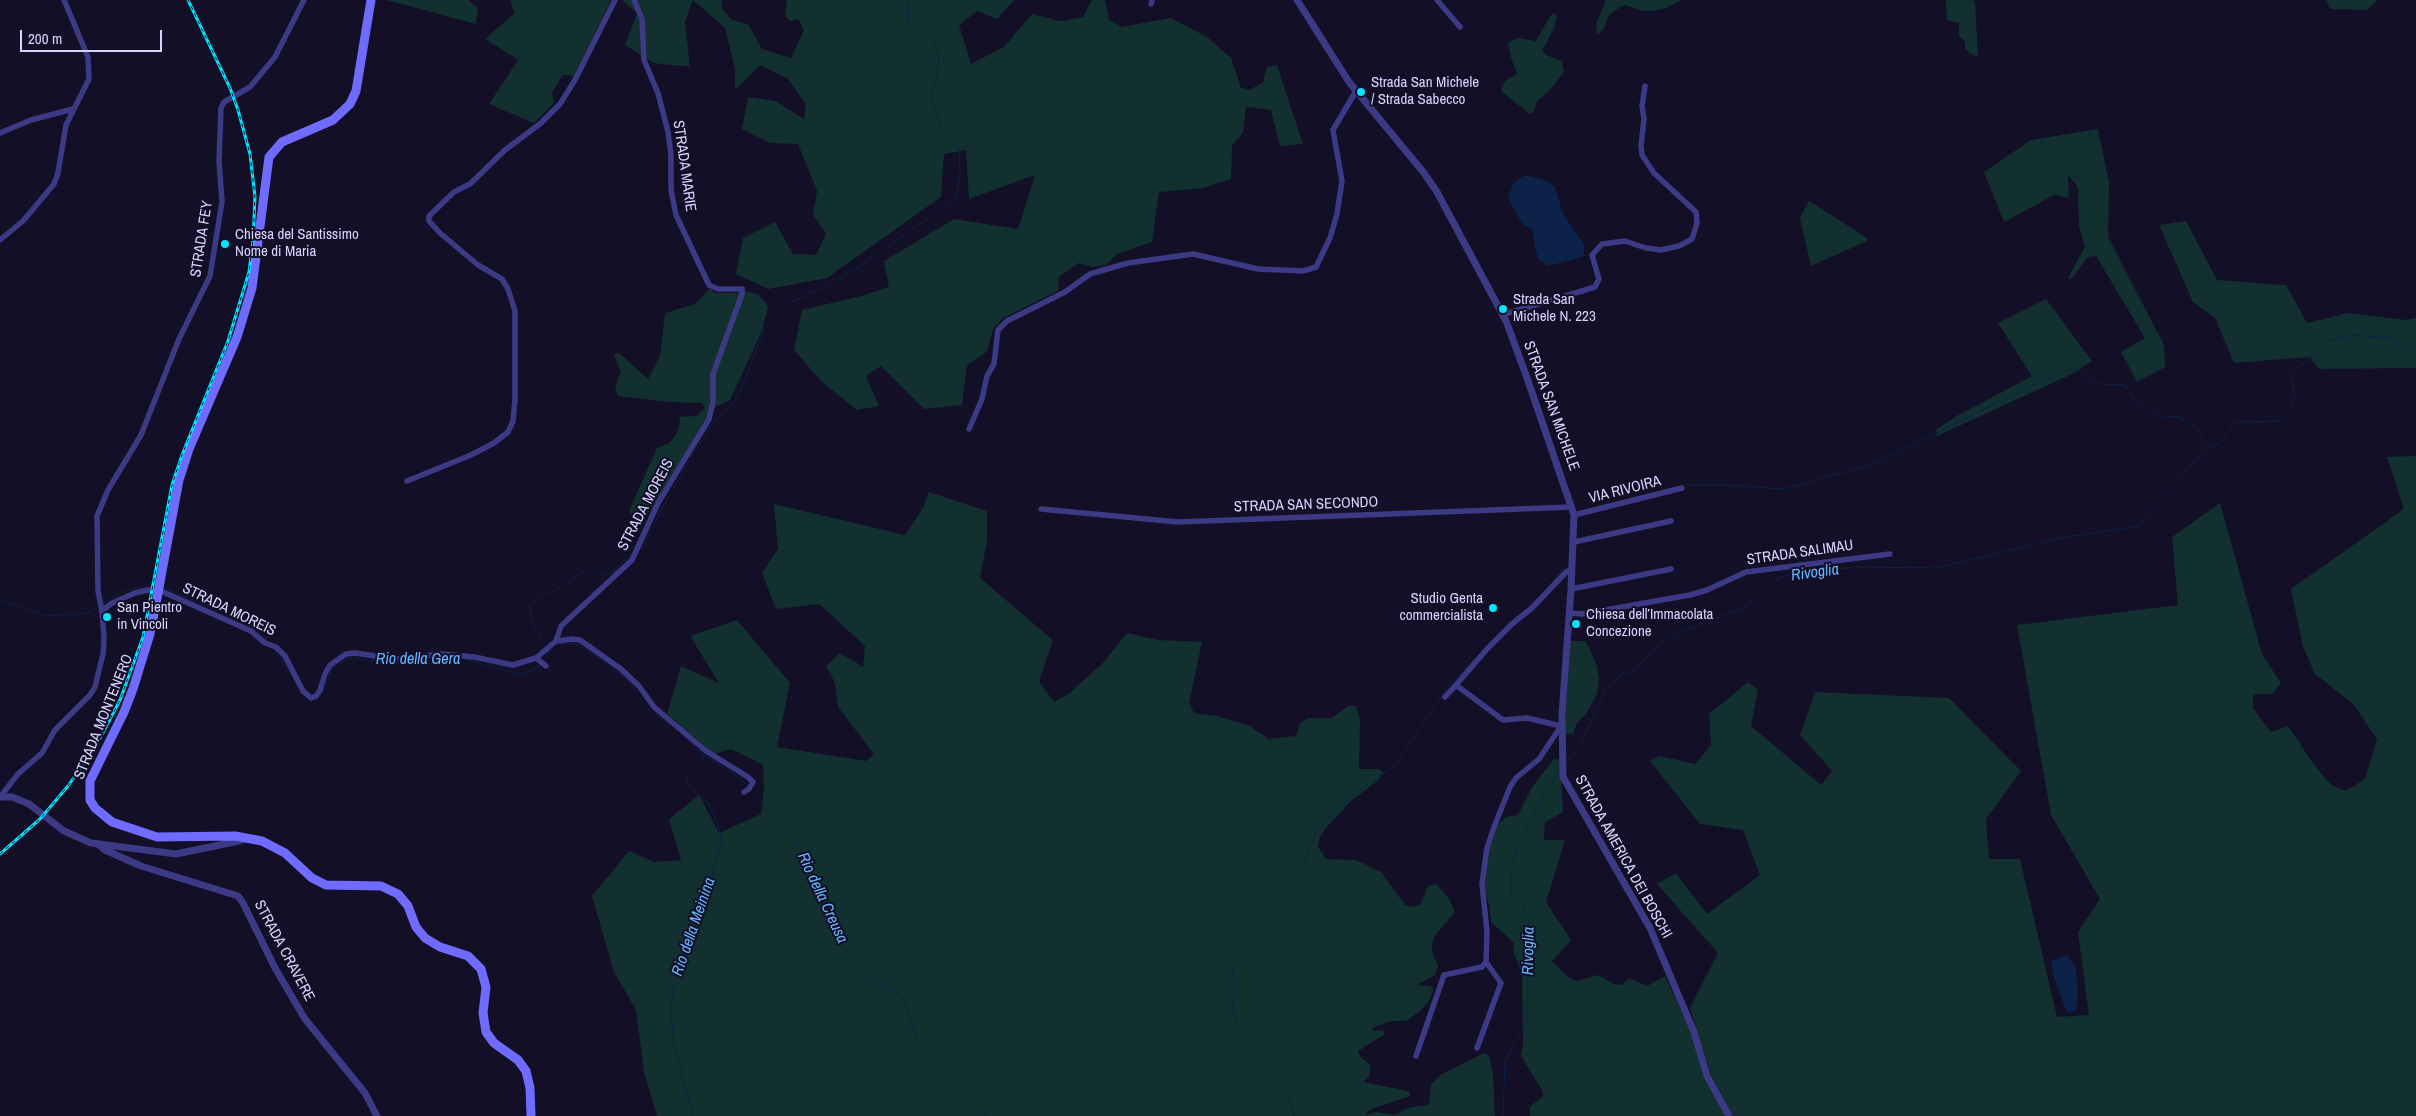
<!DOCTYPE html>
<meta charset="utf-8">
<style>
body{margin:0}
#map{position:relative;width:2416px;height:1116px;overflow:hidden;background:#130f26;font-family:"Archivo Narrow",sans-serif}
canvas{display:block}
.scale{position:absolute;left:20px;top:30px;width:142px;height:22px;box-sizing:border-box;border:2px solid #d9d4ff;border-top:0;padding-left:6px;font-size:15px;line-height:18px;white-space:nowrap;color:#d9d4ff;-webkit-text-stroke:4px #130f26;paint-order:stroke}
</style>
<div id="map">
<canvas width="2416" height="1116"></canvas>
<div class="scale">200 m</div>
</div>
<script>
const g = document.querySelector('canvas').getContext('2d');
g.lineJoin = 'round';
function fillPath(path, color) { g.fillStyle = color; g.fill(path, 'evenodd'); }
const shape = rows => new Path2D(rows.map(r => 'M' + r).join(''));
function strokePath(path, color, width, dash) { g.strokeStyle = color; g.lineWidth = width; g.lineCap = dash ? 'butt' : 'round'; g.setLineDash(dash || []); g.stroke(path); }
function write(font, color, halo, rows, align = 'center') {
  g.font = font + ' "Archivo Narrow",sans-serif'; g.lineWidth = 4; g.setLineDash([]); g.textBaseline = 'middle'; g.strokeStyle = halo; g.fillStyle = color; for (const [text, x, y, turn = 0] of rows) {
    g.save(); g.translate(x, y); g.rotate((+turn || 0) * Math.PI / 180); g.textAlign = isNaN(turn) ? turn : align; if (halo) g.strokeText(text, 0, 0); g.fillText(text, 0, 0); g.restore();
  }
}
fillPath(shape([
 [387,0,468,0,478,8,476,24],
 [510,0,611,0,574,76,563,75,552,93,554,103,534,123,489,104,518,60,485,39,515,13],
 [622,0,722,0,721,7,732,20,748,24,762,49,791,58,804,30,798,19,790,21,785,16,787,0,1014,0,997,19,977,11,959,25,971,64,1004,47,1032,14,1061,21,1083,17,1092,0,1105,0,1109,20,1121,27,1171,18,1207,37,1231,58,1241,88,1250,90,1263,82,1267,67,1277,65,1303,144,1280,146,1271,110,1246,107,1243,133,1232,145,1231,179,1203,188,1159,192,1152,242,1117,254,1106,265,1092,267,1079,263,1059,277,1058,291,1003,318,993,329,987,352,967,365,962,405,924,409,881,366,866,376,879,406,857,410,822,382,794,350,802,310,861,296,889,287,884,261,954,219,1018,229,1035,175,969,199,966,150,944,154,941,197,827,278,768,289,736,274,743,238,775,222,793,254,816,255,826,234,813,215,817,191,798,144,770,143,742,129,748,97,775,101,804,119,806,104,788,79,760,65,735,90,735,69,725,28,693,0,685,22,690,67,653,63,625,45,637,13],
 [1606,0,1681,0,1666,8,1653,11,1642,11,1626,5,1620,7,1609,15,1603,30,1597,35,1596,24],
 [1946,0,1973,0,1975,2,1978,57,1969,53,1965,48,1965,42,1959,36,1959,23,1947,20],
 [2326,0,2377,0,2368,10,2331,9],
 [1554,13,1557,17,1555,26,1542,51,1546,55,1562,61,1564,72,1549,91,1537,101,1534,112,1530,114,1502,92,1501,88,1507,79,1516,75,1517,72,1511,58,1508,43,1517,38,1536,41,1550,16],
 [2098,129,2109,183,2108,237,2164,345,2165,367,2137,382,2121,352,2145,338,2096,256,2088,257,2071,279,2068,278,2085,247,2079,226,2078,187,2068,175,2069,198,2054,195,2004,222,1984,172,2031,140],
 [1809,201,1867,238,1867,241,1811,266,1800,218],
 [2186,221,2217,280,2286,285,2307,323,2348,313,2406,320,2416,318,2416,368,2319,369,2310,357,2234,363,2215,318,2193,302,2159,225],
 [710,288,715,293,738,293,745,291,758,294,768,306,762,331,730,400,717,406,709,414,640,527,629,511,657,448,669,443,676,435,680,423,679,417,696,416,705,408,702,403,669,402,618,396,615,387,621,371,614,356,618,352,648,379,660,356,665,313,695,304],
 [2046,299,2092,361,2072,374,1937,436,1936,430,1955,417,2032,376,1998,323],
 [2416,456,2416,1116,1733,1116,1711,1075,1690,1008,1718,953,1657,884,1676,873,1707,914,1760,875,1743,830,1700,824,1650,761,1660,756,1695,764,1711,745,1709,714,1748,682,1758,690,1751,726,1821,785,1832,771,1800,735,1815,692,1949,698,2021,771,1986,819,1989,859,2020,859,2057,1017,2089,1015,2078,932,2100,899,2051,815,2017,625,2178,605,2172,537,2220,503,2262,654,2281,683,2272,694,2253,694,2253,708,2271,732,2288,726,2315,766,2331,785,2346,791,2365,779,2377,739,2353,704,2315,674,2303,647,2291,589,2404,509,2387,457],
 [929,492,987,511,987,541,980,578,1053,640,1039,681,1054,702,1068,694,1102,664,1127,633,1158,640,1202,642,1189,703,1194,713,1217,716,1250,726,1269,739,1296,736,1300,723,1308,718,1332,718,1348,706,1356,706,1360,719,1359,769,1379,769,1383,772,1377,781,1351,801,1325,829,1319,839,1318,847,1326,859,1356,860,1381,872,1405,905,1411,907,1420,905,1428,886,1437,884,1449,899,1455,912,1436,934,1432,943,1432,952,1438,966,1435,975,1417,985,1430,986,1434,989,1430,999,1419,1012,1406,1021,1391,1021,1372,1028,1374,1031,1383,1030,1385,1034,1358,1051,1360,1056,1370,1065,1370,1075,1364,1082,1403,1090,1410,1092,1410,1096,1371,1109,1364,1115,1376,1112,1394,1115,1411,1107,1429,1105,1431,1085,1440,1075,1484,1053,1489,1056,1493,1075,1495,1116,657,1116,644,1072,636,1010,614,972,592,896,629,851,654,862,681,860,669,819,699,795,719,833,761,814,764,788,763,765,731,749,714,754,667,714,681,666,719,683,690,636,737,620,790,683,777,747,866,761,874,754,838,707,835,683,826,666,840,653,863,667,865,646,819,604,776,609,762,573,778,549,774,504,905,535,923,508],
 [1570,641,1586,641,1597,666,1599,679,1597,694,1586,714,1577,723,1573,734,1565,733],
 [1554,759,1560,760,1563,812,1545,822,1544,840,1565,840,1546,902,1571,940,1552,961,1568,977,1577,981,1598,975,1614,984,1622,985,1629,978,1647,986,1665,976,1692,1034,1704,1078,1725,1116,1530,1116,1530,1107,1543,1096,1542,1090,1521,1056,1523,1043,1522,973,1513,951,1514,943,1491,922,1489,904,1484,889,1490,845,1498,824,1506,817,1518,815,1532,787]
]), '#12302f');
fillPath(shape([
 [1525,175,1545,180,1555,187,1563,214,1584,244,1584,253,1582,257,1548,266,1539,260,1535,248,1533,231,1521,222,1508,198,1513,184],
 [2067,955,2076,968,2078,996,2076,1011,2067,1013,2053,975,2051,961]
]), '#0c2248');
strokePath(shape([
 [905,0,908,5,909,22,913,29,934,40,939,56,937,78,931,98,940,126],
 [945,132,959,148,960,172,956,201,945,207],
 [790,303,830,284,860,266,941,209],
 [1687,485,1728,485,1784,489,1876,463,2039,382,2067,370,2079,370,2089,378,2100,384,2122,385,2127,388,2134,400,2162,416,2180,417,2195,427,2203,441,2210,448],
 [641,549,673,488,710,426,727,410,740,392,766,325,783,308],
 [1553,580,1569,562],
 [163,587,257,630,268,641],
 [0,599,45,616,81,614,93,611,99,606],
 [102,604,123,591,145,586,154,587],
 [545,643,535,627,529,606,536,599,559,588,593,565,602,575,610,575,632,553],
 [557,645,569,643,579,645,615,670,630,682,646,708,670,725],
 [273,648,292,676],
 [464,659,518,674,527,673,542,665],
 [545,662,549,649],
 [301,693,309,699],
 [315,700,322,694,333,667,348,658,397,663,455,658],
 [683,735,697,750,739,777,748,786],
 [1565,764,1581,743,1606,689,1623,673,1634,671,1658,645,1690,628,1744,608,1761,595,1773,581,1788,575,1855,567,1936,568,2061,538,2138,526,2198,457,2224,439,2235,422,2279,421,2291,407,2295,394,2290,376,2298,366,2309,360,2313,352,2331,340,2351,335,2390,338,2416,350],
 [757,800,765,810,776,814,795,839,838,937,864,975,901,995,921,1047,944,1070,958,1093,987,1116],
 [693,1116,674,1045,671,1010,675,982,693,924,707,897,721,841,719,828,708,803,692,789,686,779,688,773,702,760,703,755],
 [1294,1116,1288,1093,1237,1027,1232,999,1232,971,1239,951,1259,920,1300,872,1316,833,1327,820,1354,794,1395,765,1447,688,1476,658],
 [1503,1116,1505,1063,1513,1044,1527,1024,1529,919,1522,904,1511,894,1512,866,1526,827,1547,788,1560,771]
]), '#0c2248', 1);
strokePath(shape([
 [1437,0,1460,27],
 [1151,4,1152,0],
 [0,133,31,120,73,109],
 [0,240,23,221,54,184,58,173,66,125,89,79,88,57,64,0],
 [1502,315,1595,287,1599,279,1592,255,1602,244,1625,241,1646,248,1661,250,1679,246,1692,239,1697,223,1696,212,1654,173,1642,155,1641,146,1644,119,1642,106,1645,86],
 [969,429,982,399,987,376,994,364,998,330,1007,321,1065,292,1090,274,1128,263,1193,254,1258,269,1303,271,1316,267,1330,238,1337,214,1342,181,1333,130,1356,91],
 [407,481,471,455,494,443,508,432,513,421,515,400,515,311,508,289,502,279,478,265,440,233,429,221,429,216,454,192,470,184,505,150,541,123,560,104,575,80,615,0],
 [1041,509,1178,522,1572,507],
 [1574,515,1682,488],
 [1574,542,1671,521],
 [1571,589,1671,569],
 [102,611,112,603,135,593,148,590,161,591,251,631,265,643,276,647,285,656,303,691,311,698,316,696,320,690,325,674,330,665,346,654,355,653,396,659,441,654,474,657,513,665,536,658,556,641,572,639,580,640,621,669,639,686,654,707,706,751,748,777,753,782,749,789,744,792],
 [1569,613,1582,614,1690,595,1707,590,1746,572,1890,554],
 [556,641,561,626,632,560,658,503,709,419,713,402,713,374,742,294,742,289,718,289,709,285,676,215,671,190,671,154,668,132,658,93,644,60,642,19,634,0],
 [536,658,546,666],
 [1445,697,1456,685],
 [0,797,18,774,42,753,55,730,90,695,95,687,103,654,104,638,102,611,98,591,97,516,108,490,141,435,179,339,210,276,222,202,219,161,221,108,224,102,250,87,275,57,304,0],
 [1477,1048,1501,983,1486,962],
 [1416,1056,1444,975,1482,967,1486,962,1487,932,1482,884,1487,848,1494,827,1510,787,1516,778,1539,759,1561,726,1527,718,1503,720,1456,685,1487,649,1512,624,1533,607,1566,572,1572,569]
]), '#3d3a85', 5.5);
strokePath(shape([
 [1297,0,1349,82,1424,173,1437,192,1506,321,1526,375,1574,515,1571,589,1562,714,1563,777,1650,928,1694,1032,1707,1076,1729,1116],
 [0,797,12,797,29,804,64,831,91,843,176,854,239,841,246,838],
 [98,844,105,850,141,866,238,896,243,903,275,968,305,1019,365,1093,377,1116]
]), '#3d3a85', 7);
strokePath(shape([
 [160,582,179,480,189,449,237,337,252,288,269,157,282,142,333,120,350,104,356,91,371,0],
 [158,593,150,634,133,689,124,712,90,781,90,800,95,808,112,822,157,837,235,836,262,841,285,853,312,878,326,885,381,886,398,894,408,906,416,927,425,938,440,947,468,956,481,969,486,987,483,1013,486,1032,494,1043,518,1060,526,1071,530,1088,531,1116]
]), '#6f6bff', 9);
const rail = shape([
 [0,854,40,819,68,786,96,746,120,700,143,637,172,485,182,455,228,341,249,272,253,241,255,197,250,154,238,110,230,88,188,0]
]);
strokePath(rail, '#00e5ff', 3);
strokePath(rail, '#130f26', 1, [4]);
strokePath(shape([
 [158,593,160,582]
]), '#6f6bff', 9);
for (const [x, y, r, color] of [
 [1361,92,5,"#00e5ff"],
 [225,244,5,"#00e5ff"],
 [1503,309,5,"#00e5ff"],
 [1493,608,5,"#00e5ff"],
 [107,617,5,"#00e5ff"],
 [1576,624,5,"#00e5ff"]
]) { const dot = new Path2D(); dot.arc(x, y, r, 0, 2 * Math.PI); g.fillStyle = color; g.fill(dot); strokePath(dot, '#130f26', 2); }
write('15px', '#d9d4ff', '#130f26', [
 ["Strada San Michele",1371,83],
 ["/ Strada Sabecco",1371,100],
 ["Chiesa del Santissimo",235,235],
 ["Nome di Maria",235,252],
 ["Strada San",1513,300],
 ["Michele N. 223",1513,317],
 ["Studio Genta",1483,599,"right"],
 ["commercialista",1483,616,"right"],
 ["San Pientro",117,608],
 ["in Vincoli",117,625],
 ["Chiesa dell′Immacolata",1586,615],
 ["Concezione",1586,632]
], 'left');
write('15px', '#d9d4ff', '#130f26', [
 ["STRADA MARIE",684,166,82],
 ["STRADA FEY",202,239,-81],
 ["STRADA SAN MICHELE",1551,406,70],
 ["VIA RIVOIRA",1625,490,-14],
 ["STRADA MOREIS",646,505,-62],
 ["STRADA SAN SECONDO",1306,505,-2],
 ["STRADA SALIMAU",1800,553,-8],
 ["STRADA MOREIS",229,610,26],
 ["STRADA MONTENERO",104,717,-68],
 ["STRADA AMERICA DEI BOSCHI",1623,857,61],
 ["STRADA CRAVERE",284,951,62]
]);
write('italic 16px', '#62b6ff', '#130f26', [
 ["Rivoglia",1815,573,-8],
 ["Rio della Gera",418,660],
 ["Rio della Creusa",822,898,65],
 ["Rio della Meinina",694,927,-71],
 ["Rivoglia",1529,951,-89]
]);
</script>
